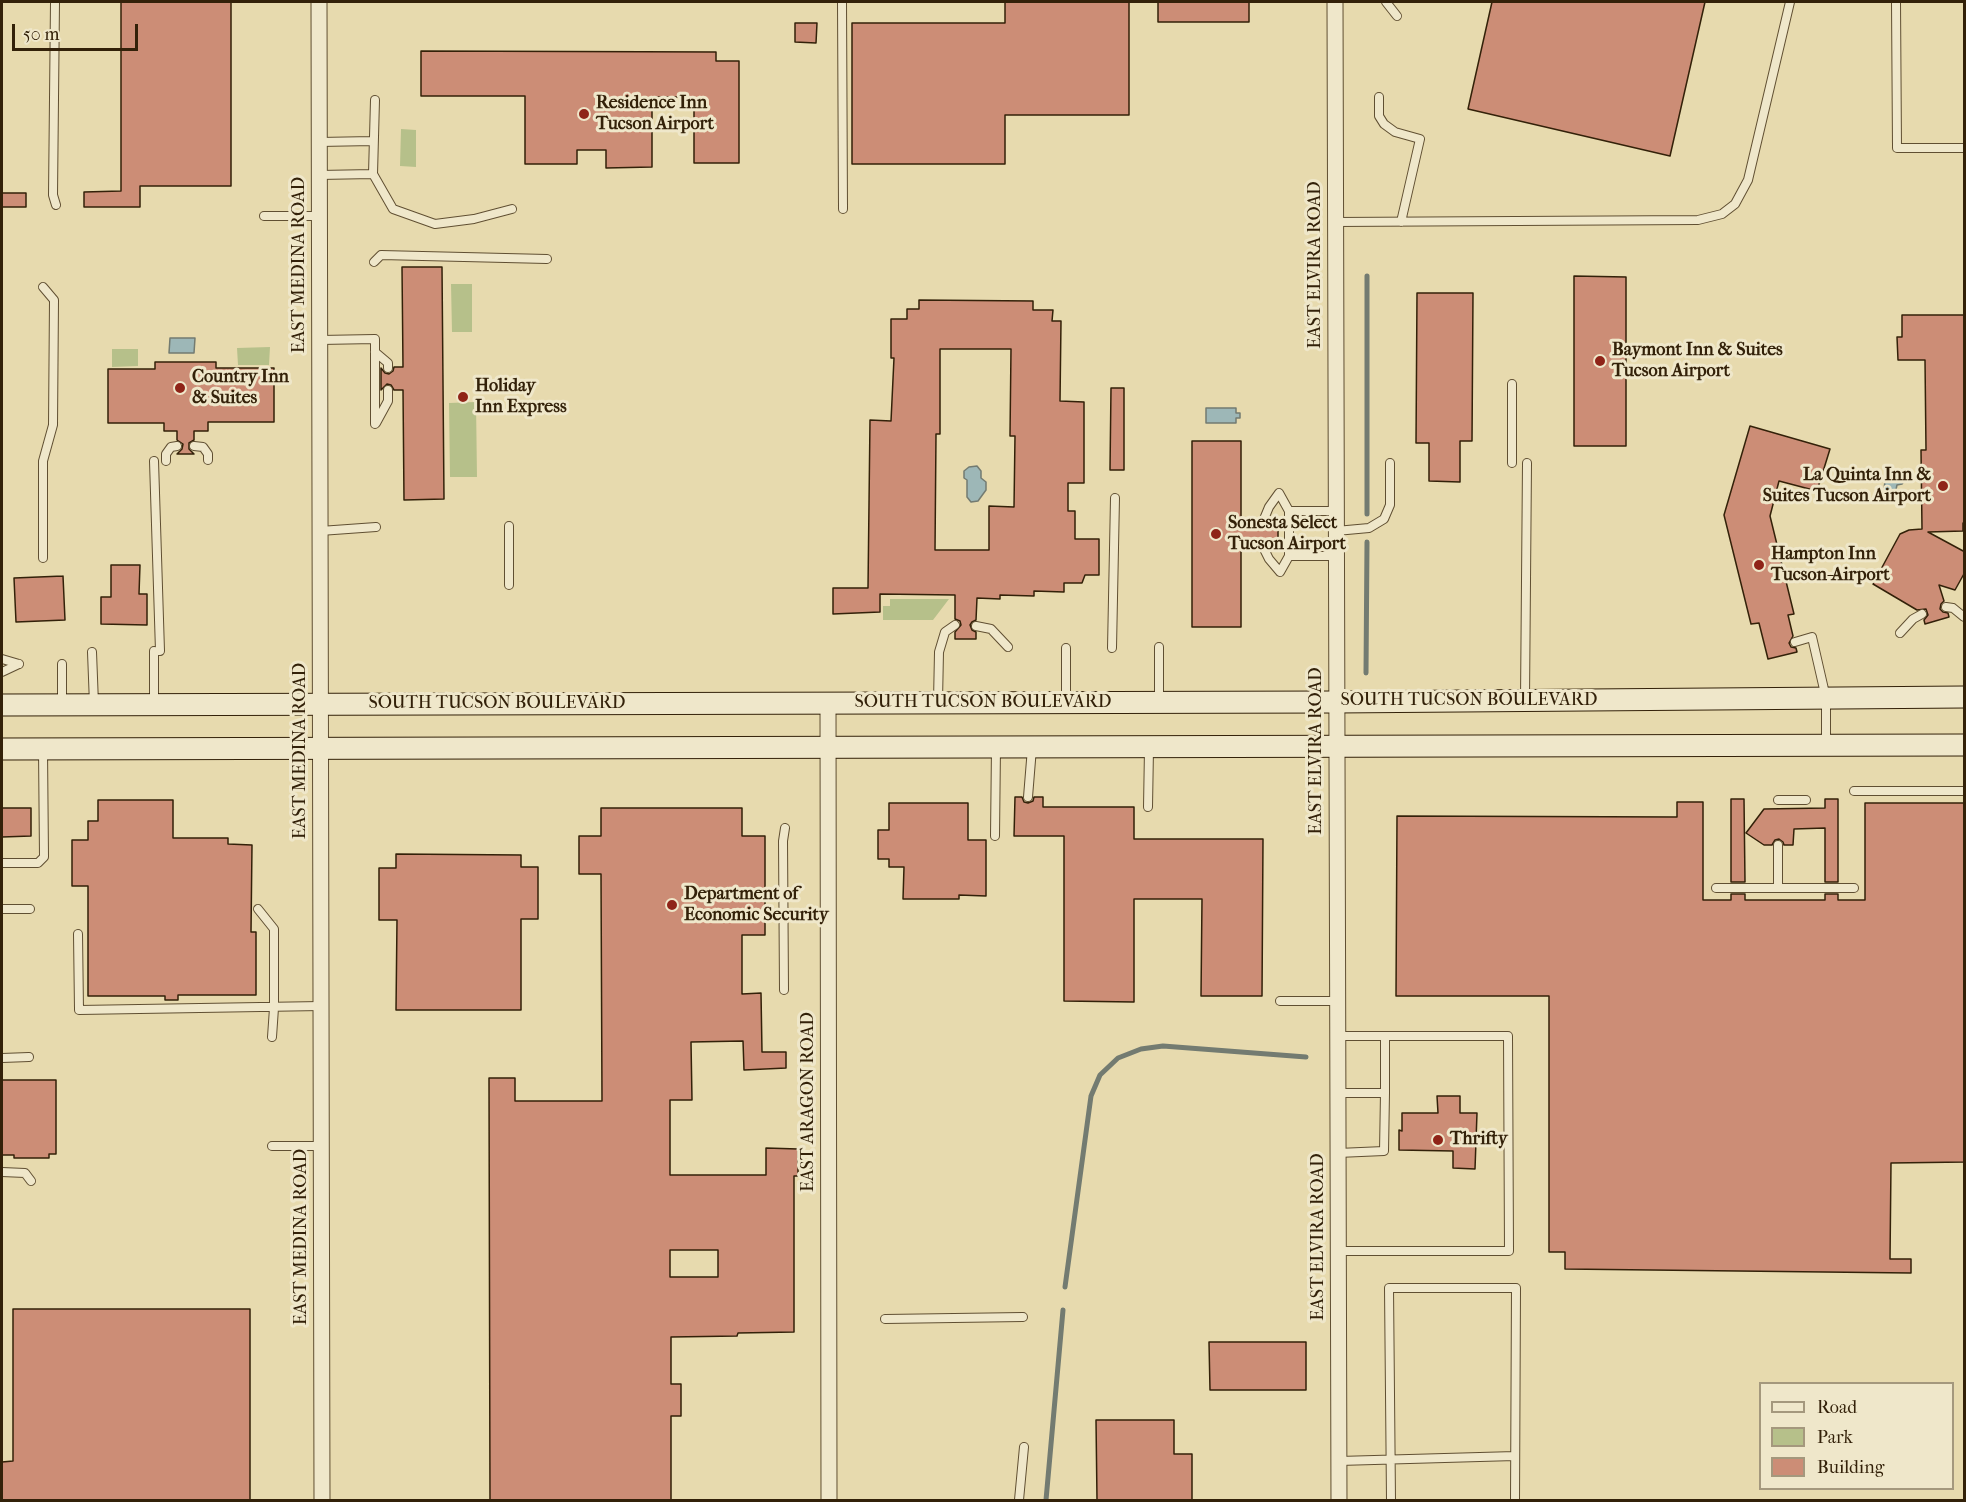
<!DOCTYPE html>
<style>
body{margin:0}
#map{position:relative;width:1966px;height:1502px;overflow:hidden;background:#e7daae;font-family:"IM FELL French Canon",serif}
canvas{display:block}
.frame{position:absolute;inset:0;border:3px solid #332109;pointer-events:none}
.legend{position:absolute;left:1759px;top:1382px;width:195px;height:108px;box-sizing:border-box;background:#efe7ca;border:2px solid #a4987d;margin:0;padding:8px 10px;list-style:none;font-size:18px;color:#332109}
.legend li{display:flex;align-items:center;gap:12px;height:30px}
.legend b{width:30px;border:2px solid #a4987d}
.scale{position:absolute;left:12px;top:24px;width:126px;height:27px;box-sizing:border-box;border:3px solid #332109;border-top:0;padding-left:8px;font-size:18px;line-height:21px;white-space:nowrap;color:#332109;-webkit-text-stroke:4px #efe7ca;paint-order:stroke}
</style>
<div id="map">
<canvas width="1966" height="1502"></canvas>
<div class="frame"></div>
<ul class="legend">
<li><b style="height:8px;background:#efe7ca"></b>Road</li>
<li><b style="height:16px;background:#b6c08a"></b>Park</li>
<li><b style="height:16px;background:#cc8d76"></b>Building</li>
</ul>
<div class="scale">50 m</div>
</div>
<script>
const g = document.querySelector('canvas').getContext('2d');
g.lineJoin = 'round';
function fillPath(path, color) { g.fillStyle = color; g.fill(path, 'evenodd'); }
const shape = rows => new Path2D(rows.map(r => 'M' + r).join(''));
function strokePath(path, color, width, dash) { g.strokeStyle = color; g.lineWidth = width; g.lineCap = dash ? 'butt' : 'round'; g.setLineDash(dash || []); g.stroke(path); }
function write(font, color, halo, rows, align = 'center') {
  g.font = font + ' "IM FELL French Canon",serif'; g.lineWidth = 6; g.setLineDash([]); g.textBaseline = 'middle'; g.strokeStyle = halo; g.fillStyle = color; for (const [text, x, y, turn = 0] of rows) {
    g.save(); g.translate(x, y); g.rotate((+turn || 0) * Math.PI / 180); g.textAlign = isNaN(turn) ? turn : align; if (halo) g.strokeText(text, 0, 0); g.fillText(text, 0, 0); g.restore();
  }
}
fillPath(shape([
 [401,129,416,130,416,167,400,166],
 [451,284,472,284,472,332,452,332],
 [270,347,269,365,238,365,237,348],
 [112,349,138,349,138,366,112,367],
 [476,402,477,477,450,477,449,403],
 [890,599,949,599,933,620,883,620,883,606,890,606]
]), '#b6c08a');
const water = shape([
 [170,338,195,338,194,353,169,353,170,338],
 [1206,408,1236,408,1236,413,1240,413,1240,418,1236,418,1236,423,1206,423,1206,408],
 [977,466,981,471,981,478,986,482,986,490,978,501,971,502,967,497,967,480,964,478,964,471,969,467,977,466],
 [1893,474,1905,475,1906,478,1902,484,1897,485,1895,494,1897,498,1893,503,1887,500,1884,489,1885,481,1893,474]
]);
fillPath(water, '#9db7b7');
strokePath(water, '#737b71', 1.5);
strokePath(shape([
 [1367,514,1367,276],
 [1366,673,1367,542],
 [1065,1287,1091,1096,1100,1075,1118,1058,1141,1049,1163,1046,1306,1057],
 [1046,1500,1063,1310]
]), '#737b71', 5);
const building = shape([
 [121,2,231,2,231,186,140,186,140,207,84,207,84,192,121,191,121,2],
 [1005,2,1129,2,1129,115,1005,115,1005,164,852,164,852,23,1005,23,1005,2],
 [1158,2,1249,2,1249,22,1158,22,1158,2],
 [1492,2,1705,2,1670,156,1468,109,1492,2],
 [795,23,817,23,816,43,795,42,795,23],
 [421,51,716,52,716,61,739,61,739,163,694,163,694,97,652,97,652,167,606,168,606,150,577,150,577,164,525,164,525,96,421,96,421,51],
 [2,193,26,193,26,207,2,207,2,193],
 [402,267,442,267,444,499,404,500,403,390,394,390,391,385,387,384,381,390,381,368,385,373,389,374,393,371,394,367,403,367,402,267],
 [1574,276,1626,277,1626,446,1574,446,1574,276],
 [1417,293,1473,293,1472,441,1460,441,1460,482,1429,481,1429,443,1416,443,1417,293],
 [919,300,1033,301,1033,310,1053,310,1052,321,1061,321,1060,401,1084,402,1084,483,1068,483,1068,511,1075,511,1075,539,1099,539,1099,575,1085,575,1082,583,1064,583,1064,592,1034,591,1034,596,1000,595,1000,599,977,598,976,620,972,622,970,625,972,630,976,632,976,639,955,639,955,632,961,625,960,621,955,619,955,595,880,594,880,612,833,614,833,588,868,588,870,420,891,421,894,358,891,358,891,319,907,319,907,309,919,309,919,300],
 [940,349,1011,349,1010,436,1015,436,1014,507,989,506,989,550,935,550,936,434,940,434,940,349],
 [1902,315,1965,315,1965,523,1963,523,1963,531,1928,532,1965,552,1965,572,1955,590,1939,585,1944,601,1941,604,1940,609,1943,612,1948,613,1949,617,1925,624,1924,620,1928,615,1926,609,1917,610,1873,584,1900,534,1909,530,1922,529,1921,450,1926,450,1925,360,1898,360,1897,337,1902,337,1902,315],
 [155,362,216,362,216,368,274,368,274,422,208,422,208,431,194,431,194,440,189,443,189,449,194,454,177,454,182,449,183,444,177,440,177,431,164,431,164,423,108,423,108,369,155,369,155,362],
 [1111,388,1124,388,1124,470,1110,470,1111,388],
 [1750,426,1830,449,1817,491,1779,481,1770,516,1794,614,1788,615,1793,636,1789,643,1791,647,1796,648,1797,652,1768,659,1759,623,1751,624,1724,515,1750,426],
 [1192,441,1241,441,1241,519,1258,519,1260,523,1264,525,1270,519,1278,519,1278,549,1271,549,1268,544,1264,543,1259,545,1258,549,1241,549,1241,627,1192,627,1192,441],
 [111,565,140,565,139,594,147,594,147,625,101,624,101,597,111,597,111,565],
 [63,576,65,620,16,622,14,578,63,576],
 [1015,797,1022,797,1024,802,1028,803,1033,801,1034,797,1043,797,1043,807,1134,807,1134,839,1263,839,1262,996,1201,996,1202,899,1134,899,1134,1002,1064,1001,1064,836,1014,836,1015,797],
 [1731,799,1744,799,1745,882,1731,882,1731,799],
 [1825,799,1838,799,1838,882,1825,882,1825,828,1794,829,1793,845,1784,845,1783,842,1779,839,1775,840,1772,845,1764,845,1746,833,1764,809,1825,808,1825,799],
 [98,800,173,800,173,838,228,838,228,844,252,845,251,932,256,932,256,995,178,995,178,1000,165,1000,165,996,88,996,88,886,72,886,72,840,88,840,88,821,98,821,98,800],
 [1677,802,1703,802,1703,900,1731,900,1731,894,1745,894,1745,900,1825,900,1825,894,1838,894,1838,900,1865,900,1865,803,1965,803,1965,1162,1891,1163,1890,1259,1911,1259,1911,1273,1565,1269,1565,1252,1549,1252,1549,996,1396,996,1397,816,1677,817,1677,802],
 [889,803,968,803,968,840,986,840,986,896,959,895,959,899,903,899,904,867,889,867,889,859,878,859,878,830,889,830,889,803],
 [2,808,31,808,31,836,2,837,2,808],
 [601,808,742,808,742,836,765,836,765,935,742,935,742,994,761,993,762,1052,786,1052,786,1068,744,1070,743,1041,691,1042,692,1100,670,1100,670,1175,766,1175,766,1148,798,1149,798,1176,794,1176,794,1332,738,1333,737,1336,671,1337,671,1384,681,1384,681,1416,671,1416,671,1500,490,1500,489,1078,515,1078,515,1101,602,1101,601,874,579,874,579,836,601,836,601,808],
 [670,1250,718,1250,718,1277,670,1277,670,1250],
 [396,854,521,855,521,867,538,867,538,919,521,919,521,1010,396,1010,397,920,379,920,379,868,396,868,396,854],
 [2,1080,56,1080,56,1154,49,1154,49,1158,14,1158,14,1155,2,1155,2,1080],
 [1437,1096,1460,1096,1460,1113,1477,1113,1475,1169,1453,1168,1453,1151,1399,1150,1399,1130,1402,1131,1402,1113,1438,1113,1437,1096],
 [13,1309,250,1309,250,1500,2,1500,2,1462,13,1461,13,1309],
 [1209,1342,1306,1342,1306,1390,1210,1390,1209,1342],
 [1096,1420,1174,1420,1174,1454,1192,1454,1192,1500,1097,1500,1096,1420]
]);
fillPath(building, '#cc8d76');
strokePath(building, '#332109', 1.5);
const lane = shape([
 [55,2,53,195,56,205],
 [842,2,843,209],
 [1386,2,1397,16],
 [1896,2,1897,148,1964,148],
 [1379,97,1379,116,1384,124,1395,132,1420,139,1401,222],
 [375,100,373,174,393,209,435,224,474,219,512,209],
 [319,142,373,141],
 [319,175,373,174],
 [264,216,320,216],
 [1335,222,1698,220,1722,214,1735,204,1748,180,1790,2],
 [374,262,381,255,547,259],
 [43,287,54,300,53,425,43,461,43,558],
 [320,340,375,339,375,424],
 [375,352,388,363,388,368],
 [1512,384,1512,463],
 [376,423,388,401,388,390],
 [194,446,203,447,208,454,208,460],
 [154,461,160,651],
 [166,461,166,454,171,447,177,446],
 [1289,511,1336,511],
 [1264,519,1269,507,1279,493,1289,511,1289,556,1280,572,1269,559,1264,549],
 [509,526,509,585],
 [320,531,376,527],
 [1336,531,1369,528,1384,519,1390,505,1390,463],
 [1289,556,1336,556],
 [1946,607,1953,608,1964,617],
 [976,626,991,629,1008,647],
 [1900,633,1913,619,1922,614],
 [1795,642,1812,637,1826,698,1826,743],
 [1066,648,1066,700],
 [1112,648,1115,498],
 [92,652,94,704],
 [2,659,19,664],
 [62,664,62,705],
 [2,672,19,664],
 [1525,699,1527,463],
 [938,701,939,652,945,632,955,625],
 [1159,701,1159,647],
 [154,703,154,651],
 [1854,791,1964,791],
 [1028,797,1032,748],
 [1778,800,1806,800],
 [1148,807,1149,749],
 [995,836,996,747],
 [1778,845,1778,888],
 [2,863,38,863,44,857,43,750],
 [1716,888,1854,888],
 [2,909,30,909],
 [258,909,274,929,274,1008,272,1037],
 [78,934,79,1010,321,1006],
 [784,990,783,841,785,828],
 [1280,1001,1338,1001],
 [1338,1036,1508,1036,1509,1251,1339,1251],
 [2,1058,29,1057],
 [1338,1093,1385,1093,1385,1036],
 [272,1146,322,1146],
 [1338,1153,1384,1151,1385,1093],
 [2,1172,25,1173,31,1181],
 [885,1319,1023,1317],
 [1339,1461,1515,1456],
 [1019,1500,1024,1447],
 [1391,1500,1389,1288,1516,1288,1515,1500]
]);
const street = shape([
 [319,2,322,1500],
 [1335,2,1339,1500],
 [828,703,829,1500]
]);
const secondary = shape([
 [2,705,1336,702,1964,697],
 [2,749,1964,745]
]);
strokePath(lane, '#604f32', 10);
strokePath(street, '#604f32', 17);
strokePath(secondary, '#332109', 23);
strokePath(lane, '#efe7ca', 8);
strokePath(street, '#efe7ca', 15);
strokePath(secondary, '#efe7ca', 21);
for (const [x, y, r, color] of [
 [584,114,6,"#8f2418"],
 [1600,361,6,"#8f2418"],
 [180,388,6,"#8f2418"],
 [463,397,6,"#8f2418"],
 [1943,486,6,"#8f2418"],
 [1216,534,6,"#8f2418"],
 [1759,565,6,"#8f2418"],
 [672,905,6,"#8f2418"],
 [1438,1140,6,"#8f2418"]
]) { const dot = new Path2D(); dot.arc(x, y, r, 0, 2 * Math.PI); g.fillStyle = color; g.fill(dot); strokePath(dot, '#efe7ca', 2); }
write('bold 18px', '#332109', '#efe7ca', [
 ["Residence Inn",596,104],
 ["Tucson Airport",596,125],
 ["Baymont Inn & Suites",1612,351],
 ["Tucson Airport",1612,372],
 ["Country Inn",192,378],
 ["& Suites",192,399],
 ["Holiday",475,387],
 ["Inn Express",475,408],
 ["La Quinta Inn &",1931,476,"right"],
 ["Suites Tucson Airport",1931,497,"right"],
 ["Sonesta Select",1228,524],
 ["Tucson Airport",1228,545],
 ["Hampton Inn",1771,555],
 ["Tucson-Airport",1771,576],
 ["Department of",684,895],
 ["Economic Security",684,916],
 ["Thrifty",1450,1140]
], 'left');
write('18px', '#332109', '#efe7ca', [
 ["EAST MEDINA ROAD",300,265,-90],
 ["EAST ELVIRA ROAD",1316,265,-90],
 ["SOUTH TUCSON BOULEVARD",1469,701],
 ["SOUTH TUCSON BOULEVARD",983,703],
 ["SOUTH TUCSON BOULEVARD",497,704],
 ["EAST MEDINA ROAD",301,751,-90],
 ["EAST ELVIRA ROAD",1317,751,-90],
 ["EAST ARAGON ROAD",809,1102,-90],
 ["EAST MEDINA ROAD",302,1237,-90],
 ["EAST ELVIRA ROAD",1319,1237,-90]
]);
</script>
